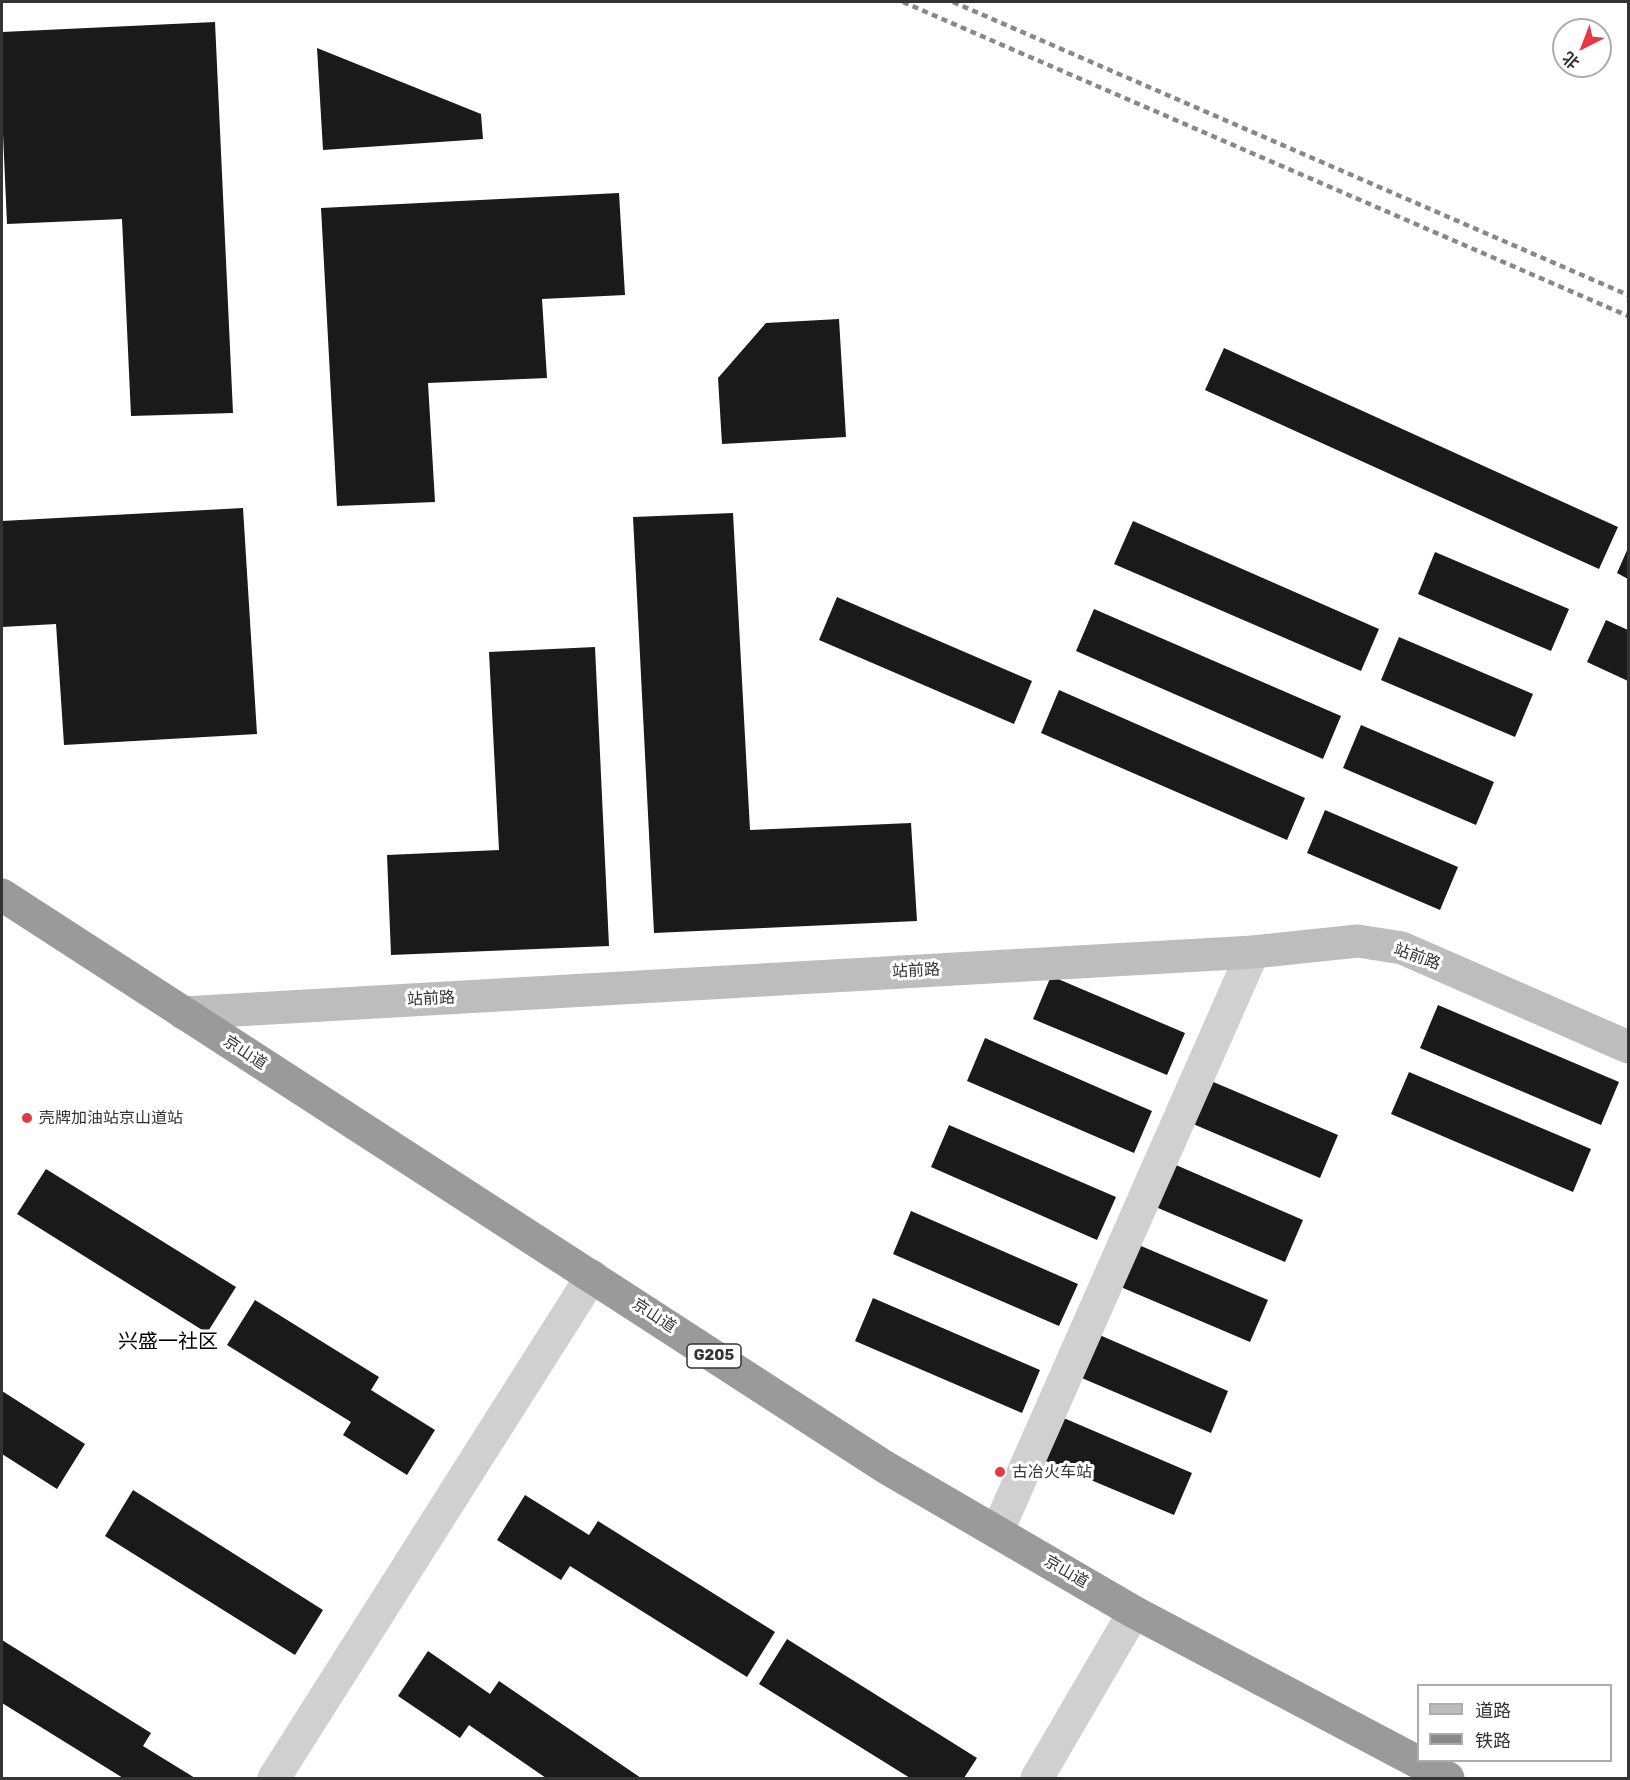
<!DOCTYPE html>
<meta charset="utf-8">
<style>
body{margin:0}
#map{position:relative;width:1630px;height:1780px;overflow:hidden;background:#fff;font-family:Rubik,"Noto Sans SC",sans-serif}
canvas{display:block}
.frame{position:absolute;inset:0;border:3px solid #333;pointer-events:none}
.legend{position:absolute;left:1417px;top:1684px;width:195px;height:78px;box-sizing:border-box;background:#fff;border:2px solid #adadad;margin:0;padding:8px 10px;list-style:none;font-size:18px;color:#333}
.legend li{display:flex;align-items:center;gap:12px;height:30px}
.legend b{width:30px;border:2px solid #adadad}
.north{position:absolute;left:1552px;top:18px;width:60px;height:60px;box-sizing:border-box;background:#fff;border:2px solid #adadad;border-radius:50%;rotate:222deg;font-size:16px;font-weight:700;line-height:24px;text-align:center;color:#333}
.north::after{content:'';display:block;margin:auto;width:21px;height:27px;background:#e63946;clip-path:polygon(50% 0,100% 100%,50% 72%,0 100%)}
</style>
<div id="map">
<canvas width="1630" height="1780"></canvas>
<div class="frame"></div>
<ul class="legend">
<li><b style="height:8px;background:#bdbdbd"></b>道路</li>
<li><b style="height:8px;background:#888"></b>铁路</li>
</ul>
<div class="north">北</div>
</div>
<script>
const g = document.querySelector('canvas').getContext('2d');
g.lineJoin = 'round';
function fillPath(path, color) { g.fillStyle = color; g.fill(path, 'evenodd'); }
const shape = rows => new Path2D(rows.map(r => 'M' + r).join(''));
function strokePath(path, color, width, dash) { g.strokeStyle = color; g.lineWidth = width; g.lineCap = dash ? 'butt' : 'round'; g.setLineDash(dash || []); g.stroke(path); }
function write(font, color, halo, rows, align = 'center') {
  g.font = font + ' Rubik,"Noto Sans SC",sans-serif'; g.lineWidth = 6; g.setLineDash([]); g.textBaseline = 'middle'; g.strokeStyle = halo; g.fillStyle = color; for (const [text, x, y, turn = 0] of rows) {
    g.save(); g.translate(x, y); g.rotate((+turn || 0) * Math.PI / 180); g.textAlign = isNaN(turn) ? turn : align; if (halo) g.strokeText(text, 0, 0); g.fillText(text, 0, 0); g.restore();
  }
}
fillPath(shape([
 [215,22,233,413,131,416,122,219,7,224,2,111,2,32],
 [317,48,481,114,483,139,323,150],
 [619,193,625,295,542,299,547,378,428,383,435,502,337,506,321,208],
 [839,319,846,437,722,444,718,378,766,323],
 [1224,348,1618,527,1599,569,1205,390],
 [243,508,257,734,64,745,56,624,2,627,2,521],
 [733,513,750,830,911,823,917,921,654,933,633,517],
 [1133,521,1379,629,1361,671,1114,564],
 [1628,548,1628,579,1617,573],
 [1435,552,1569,609,1551,651,1418,594],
 [837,597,1032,681,1014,724,819,640],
 [1094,609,1341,716,1323,759,1076,651],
 [1606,620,1628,630,1628,681,1587,662],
 [1399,637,1533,694,1515,737,1381,680],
 [595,647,609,946,391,955,387,855,499,850,489,652],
 [1059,690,1305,798,1287,840,1041,733],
 [1361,725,1494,782,1476,825,1343,768],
 [1325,810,1458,867,1440,910,1307,853],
 [1051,976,1185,1033,1167,1075,1033,1019],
 [1438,1005,1619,1082,1601,1125,1420,1048],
 [985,1038,1152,1111,1134,1153,967,1081],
 [1409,1072,1591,1149,1573,1192,1391,1114],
 [1204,1078,1338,1135,1320,1178,1186,1121],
 [949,1125,1116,1197,1097,1240,931,1167],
 [1169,1162,1303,1220,1285,1262,1151,1205],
 [46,1169,236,1287,207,1333,17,1214],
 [911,1211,1078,1284,1059,1326,893,1254],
 [1134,1243,1268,1300,1250,1342,1116,1285],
 [873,1298,1040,1370,1022,1413,855,1341],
 [255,1300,379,1377,371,1390,435,1430,407,1475,343,1435,351,1422,227,1345],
 [1095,1333,1228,1391,1211,1433,1077,1376],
 [2,1391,85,1444,57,1489,2,1454],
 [1059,1416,1192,1473,1174,1515,1041,1459],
 [133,1490,323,1610,295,1655,105,1536],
 [525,1495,589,1535,598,1521,775,1632,747,1677,570,1566,561,1580,497,1540],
 [787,1639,977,1758,964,1778,910,1778,759,1684],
 [2,1640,151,1733,143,1746,195,1778,123,1778,2,1703],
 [428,1651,490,1694,499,1681,641,1778,546,1778,469,1725,460,1738,398,1696]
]), '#1a1a1a');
strokePath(shape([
 [997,1532,1253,952],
 [274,1778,592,1276],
 [1037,1778,1134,1612]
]), '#d0d0d0', 33);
strokePath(shape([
 [183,1013,1253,952,1358,941,1402,948,1628,1047]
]), '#bdbdbd', 33);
strokePath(shape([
 [2,895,885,1467,1134,1612,1448,1778]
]), '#9a9a9a', 33);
strokePath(shape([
 [903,2,1628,316],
 [953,2,1628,295]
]), '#888', 4.5, [6, 4.5]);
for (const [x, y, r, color] of [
 [27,1118,6,"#e63946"],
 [1000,1472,6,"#e63946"]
]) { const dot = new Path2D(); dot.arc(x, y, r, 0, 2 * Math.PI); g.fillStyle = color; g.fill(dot); strokePath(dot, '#fff', 2); }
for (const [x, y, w] of [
 [714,1356,54]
]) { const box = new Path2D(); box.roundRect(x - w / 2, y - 12, w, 24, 4.5); g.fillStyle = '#fff'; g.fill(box); strokePath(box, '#333', 1.5); }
write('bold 15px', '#333', null, [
 ["G205",714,1356]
]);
write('16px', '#333', '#fff', [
 ["站前路",1417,957,20],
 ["站前路",916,971,-3],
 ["站前路",431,999,-3],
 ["京山道",245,1053,33],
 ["京山道",654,1316,33],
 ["京山道",1066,1572,30]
]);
write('16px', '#333', '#fff', [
 ["壳牌加油站京山道站",39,1118],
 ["古冶火车站",1012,1472]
], 'left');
write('20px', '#000', '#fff', [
 ["兴盛一社区",168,1342]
]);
</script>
